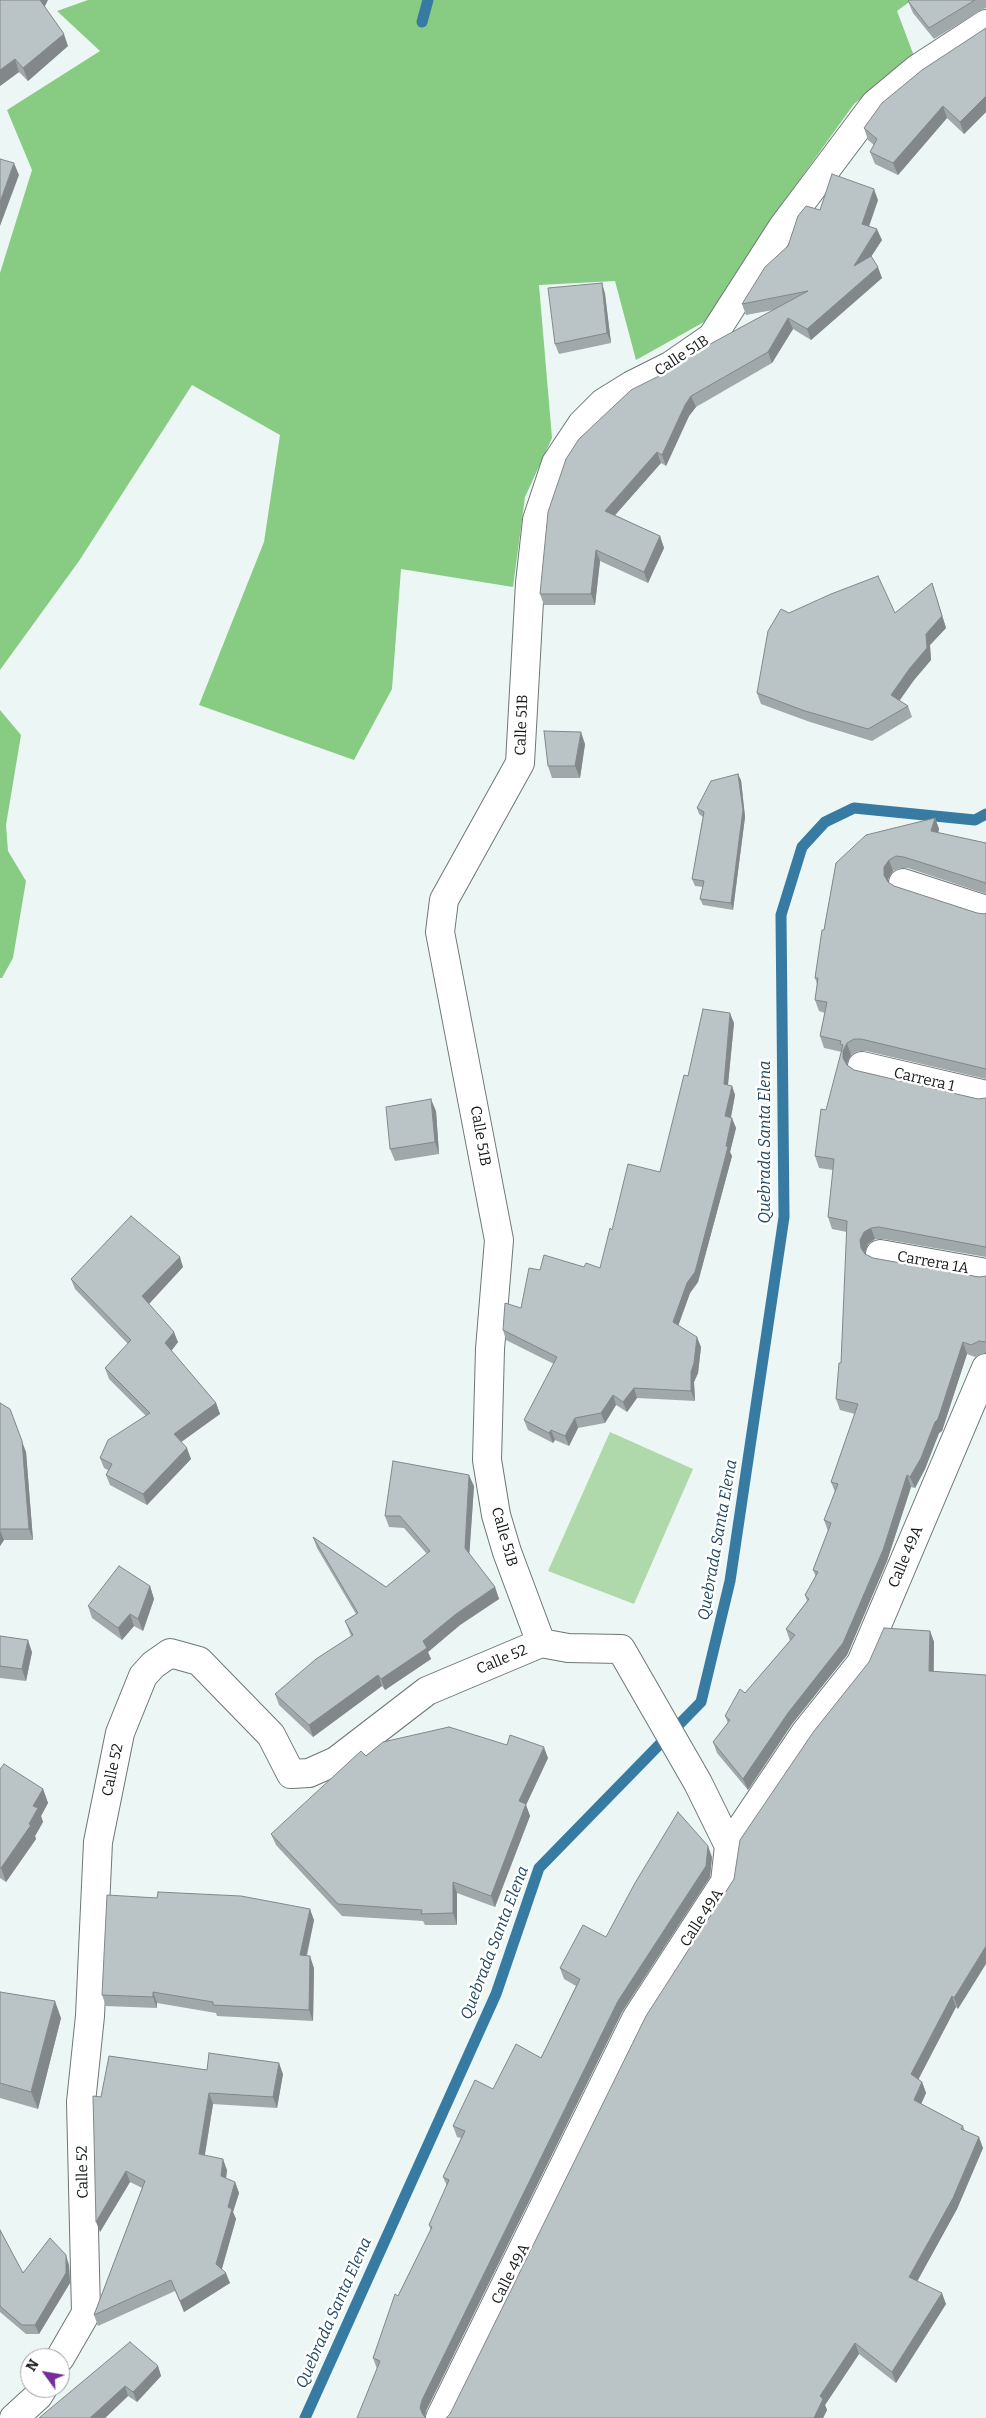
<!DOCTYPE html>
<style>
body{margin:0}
#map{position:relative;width:986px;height:2418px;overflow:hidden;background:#ecf6f5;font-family:Bitter,serif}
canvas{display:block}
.north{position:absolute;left:20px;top:2348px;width:50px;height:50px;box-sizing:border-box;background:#fff;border:1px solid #a2a3a3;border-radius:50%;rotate:302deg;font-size:14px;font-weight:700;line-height:20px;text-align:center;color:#171a1a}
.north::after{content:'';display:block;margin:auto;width:18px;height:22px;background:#772c9e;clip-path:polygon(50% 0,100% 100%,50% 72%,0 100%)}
</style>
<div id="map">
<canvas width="986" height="2418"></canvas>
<div class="north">N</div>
</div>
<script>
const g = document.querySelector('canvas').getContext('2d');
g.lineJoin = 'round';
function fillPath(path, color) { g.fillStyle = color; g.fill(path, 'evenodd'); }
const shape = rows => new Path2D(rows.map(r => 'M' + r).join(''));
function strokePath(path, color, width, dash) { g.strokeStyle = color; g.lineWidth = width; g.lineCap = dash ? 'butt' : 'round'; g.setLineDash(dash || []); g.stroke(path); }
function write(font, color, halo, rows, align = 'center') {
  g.font = font + ' Bitter,serif'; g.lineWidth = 5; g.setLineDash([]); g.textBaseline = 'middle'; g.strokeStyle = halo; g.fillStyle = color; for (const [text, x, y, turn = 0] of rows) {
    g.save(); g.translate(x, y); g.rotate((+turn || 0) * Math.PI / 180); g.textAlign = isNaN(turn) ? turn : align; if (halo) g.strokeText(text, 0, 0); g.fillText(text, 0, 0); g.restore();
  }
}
fillPath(shape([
 [610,1432,693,1469,634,1604,548,1571]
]), '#afd9ab');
fillPath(shape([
 [88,0,912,0,897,11,914,56,854,104,775,214,732,286,704,322,636,360,615,281,539,285,552,438,525,497,513,587,401,569,392,689,354,760,199,705,264,542,280,435,192,385,79,561,0,670,0,273,32,170,7,110,100,51,57,11],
 [0,710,21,735,6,825,8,851,26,881,13,958,2,978,0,978]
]), '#88cc83');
strokePath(shape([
 [422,22,428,0],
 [305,2418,496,1994,539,1868,701,1702,730,1581,784,1217,781,915,802,847,825,822,854,808,975,820,986,814]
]), '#377aa2', 11);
const minor = shape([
 [903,883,986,910],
 [862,1066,986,1095],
 [880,1254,986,1273],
 [541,1643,507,1552,496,1515,487,1460,490,1349,499,1240,440,932,444,900,520,763,530,583,537,520,556,463,582,424,603,403,632,385,670,366,712,337,782,228,875,104,917,69,986,24],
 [541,1643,568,1648,621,1649,698,1783,729,1846],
 [60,2358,86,2313,81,2102,90,2016,98,1842,120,1733,143,1676,153,1665,170,1653,199,1661,271,1735,291,1774,309,1773,336,1761,427,1691,541,1643],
 [14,2418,38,2396,43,2388],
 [440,2418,636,2019,725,1882,729,1846,805,1733,861,1663,986,1368]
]);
strokePath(minor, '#6e7676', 30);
strokePath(minor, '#fff', 28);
fillPath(shape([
 [910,0,986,0,986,9,985,8,934,39,913,13,908,1],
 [44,7,68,46,28,81,19,72,0,86],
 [986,28,986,112,964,134,947,118,898,175,875,164,870,152,874,145,868,140,864,128],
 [878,200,869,226,882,240,871,256,882,278,811,340,793,329,772,363,696,407,689,416,666,466,661,463,615,515,660,536,664,548,648,583,600,561,595,605,544,605,540,594,673,369,773,310,746,315,742,304,788,246,820,210],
 [602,283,605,294,611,343,559,354,555,344],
 [932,583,946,628,930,645,931,660,914,680,899,701,908,706,912,717,872,741,810,722,761,704,757,693,789,613,895,613],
 [585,744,580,778,552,778,548,766],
 [741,780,745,817,733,910,703,905,700,899,703,887,695,886,692,879,703,817,699,814,697,808],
 [935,818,939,829,938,833,986,843,986,894,908,868,900,868,893,871,888,879,888,882,894,886,977,913,985,914,986,913,986,1079,866,1051,858,1051,851,1055,847,1063,847,1065,854,1070,978,1099,986,1098,986,1257,883,1239,875,1239,868,1244,865,1252,865,1254,873,1258,979,1277,986,1276,986,1353,984,1353,975,1357,967,1354,942,1431,939,1433,925,1469,915,1488,911,1487,887,1561,847,1655,792,1724,748,1790,717,1753,713,1742,728,1723,725,1716,790,1641,786,1629,807,1601,805,1595,816,1577,813,1570,828,1531,824,1520,835,1492,831,1482,855,1414,840,1410,836,1399,841,1363,847,1232,832,1229,828,1217,833,1170,819,1168,815,1156,826,1110,842,1052,824,1048,820,1036,825,1013,819,1011,815,1000,817,984,815,978,836,863],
 [734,1023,728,1085,732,1086,735,1095,731,1118,736,1128,730,1152,732,1156,698,1282,690,1293,678,1326,701,1347,698,1373,694,1382,695,1401,637,1398,627,1412,616,1405,605,1423,578,1428,569,1446,555,1440,553,1443,528,1430,524,1420,554,1364,506,1340,503,1330,521,1308,540,1270,584,1267,600,1268,612,1230,660,1172,688,1076],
 [436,1111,439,1154,395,1161,390,1149],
 [183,1267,149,1304,178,1342,171,1351,216,1403,220,1414,181,1442,191,1459,147,1505,110,1485,106,1475,108,1470,104,1468,100,1458,146,1416,109,1379,105,1368,128,1344,75,1289,71,1279],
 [0,1403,26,1452,33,1540,4,1540,0,1546],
 [474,1486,469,1554,495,1587,499,1599,460,1625,428,1652,431,1659,385,1690,382,1686,313,1737,279,1705,275,1694,351,1636,345,1621,356,1614,317,1548,313,1537,386,1587,427,1554,404,1528,389,1527,385,1516],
 [150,1586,154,1599,143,1631,134,1626,122,1640,92,1618,88,1606],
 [930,1631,934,1642,934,1671,958,2009,956,2007,918,2079,922,2082,926,2093,921,2104,963,2126,965,2131,983,2148,957,2209,917,2281,946,2304,896,2383,859,2354,825,2405,827,2410,823,2418,446,2418,450,2414],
 [0,1636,32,1652,26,1681,0,1678],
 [366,1756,548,1758,526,1805,530,1816,495,1907,457,1893,457,1925,425,1925,423,1921,342,1916,276,1845,271,1834],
 [0,1769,43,1789,48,1803,41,1816,43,1822,35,1836,36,1839,6,1882,0,1878],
 [712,1857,710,1877,622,2012,426,2411,425,2417,377,2369,373,2358,398,2296,431,2231,429,2225,447,2186,443,2177,461,2138,457,2137,453,2126,493,2089,541,2058,576,1986,564,1979,560,1968,606,1937],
 [314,1920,307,1956,314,1968,313,2021,217,2016,216,2013,157,2003,157,2008,106,2006,102,1995],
 [0,1992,61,2018,38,2109,0,2098],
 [207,2070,283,2074,277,2108,213,2104,205,2155,227,2170,226,2178,235,2182,239,2193,233,2212,236,2219,222,2269,230,2283,184,2312,175,2291,98,2326,94,2315,142,2188,130,2182,100,2232,101,2097],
 [0,2230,23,2273,69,2265,70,2283,39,2334,26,2334,0,2312],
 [158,2366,161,2376,137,2402,128,2396,105,2418,39,2418]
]), '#a0a8a9');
fillPath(shape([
 [39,0,48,0,43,10],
 [64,34,68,46,28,81,23,68],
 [15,59,19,72,0,86,0,70],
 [986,96,986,112,964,134,960,122],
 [943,106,947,118,898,175,893,163],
 [14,163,19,175,0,226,0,202],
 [874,189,878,200,866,235,862,224],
 [877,229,882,240,858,277,854,266],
 [878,267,882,278,811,340,807,329],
 [602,283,605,294,611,343,607,333],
 [788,318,793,329,772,363,768,352],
 [691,396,696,407,689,416,666,466,662,455,685,405],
 [657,452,661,463,609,522,605,511],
 [660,536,664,548,648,583,644,572],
 [596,550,600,561,595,605,591,594],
 [932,583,946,628,930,645,931,660,914,680,895,707,891,695],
 [581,732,585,744,580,778,575,766],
 [738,774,741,780,745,817,733,910,731,903],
 [935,818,939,829,936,843,931,831],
 [889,860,893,871,888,879,888,887,884,875,884,867],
 [730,1013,734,1023,727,1094,724,1084],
 [847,1043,851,1055,847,1063,847,1070,843,1058,843,1051],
 [732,1086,735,1095,729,1126,725,1116],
 [431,1099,436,1111,439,1154,435,1142],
 [732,1118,736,1128,730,1152,732,1156,698,1282,690,1293,676,1332,673,1322,726,1146],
 [871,1228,875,1239,868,1244,865,1252,866,1260,861,1248,860,1240,864,1232],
 [180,1257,183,1267,146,1307,142,1296],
 [174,1332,178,1342,169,1354,165,1343],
 [697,1337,701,1347,698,1373,694,1382,695,1401,691,1391,691,1372],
 [963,1342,967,1354,942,1431,939,1433,925,1469,915,1488,910,1477],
 [634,1388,637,1398,627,1412,623,1402],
 [613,1395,616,1405,605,1423,601,1413],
 [216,1403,220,1414,177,1445,174,1434],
 [10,1409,26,1452,33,1540,29,1529],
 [575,1418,578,1428,569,1446,565,1436],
 [551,1430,555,1440,553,1443,549,1433],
 [187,1448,191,1459,147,1505,143,1494],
 [469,1475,474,1486,469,1560,465,1548],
 [907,1475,911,1487,887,1561,847,1655,792,1724,748,1790,743,1779],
 [0,1530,4,1540,0,1546],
 [150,1586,154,1599,143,1631,138,1619],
 [495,1587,499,1599,460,1625,428,1652,431,1659,385,1690,381,1679,423,1641,456,1614],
 [130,1614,134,1626,122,1640,118,1628],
 [930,1631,934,1642,933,1682,929,1671],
 [28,1640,32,1652,26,1681,22,1669],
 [378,1675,382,1686,313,1737,309,1725],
 [544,1747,548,1758,526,1805,530,1816,495,1907,491,1896,519,1801],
 [43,1789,48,1803,41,1816,43,1822,35,1836,36,1839,6,1882,1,1868,29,1824,33,1806],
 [708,1846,712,1857,710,1877,622,2012,426,2411,425,2418,424,2418,420,2408,422,2400,618,2001],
 [453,1882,457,1893,457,1925,453,1913],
 [310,1909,314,1920,304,1966,300,1955],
 [986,1946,986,1964,958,2009,954,1998],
 [310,1956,314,1968,313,2021,309,2010],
 [153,1992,157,2003,157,2008,153,1997],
 [952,1996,956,2007,915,2086,911,2074],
 [55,2001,61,2018,38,2109,31,2092],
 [279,2063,283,2074,277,2108,273,2097],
 [922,2082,926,2093,918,2111,914,2100],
 [209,2093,213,2104,203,2165,199,2154],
 [979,2137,983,2148,957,2209,913,2289,909,2277],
 [223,2159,227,2170,225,2187,221,2176],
 [126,2171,130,2182,100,2232,96,2222],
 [235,2182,239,2193,233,2212,236,2219,220,2275,216,2264,228,2207],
 [66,2255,69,2265,70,2283,39,2334,35,2325],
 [226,2273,230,2283,184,2312,180,2301],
 [942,2293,946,2304,896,2383,892,2372],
 [855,2343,859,2354,825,2405,827,2410,823,2418,814,2418,820,2396],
 [158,2366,161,2376,137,2402,133,2392],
 [125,2386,128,2396,105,2418,90,2418]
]), '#82888a');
const building = shape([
 [0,0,40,0,64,34,23,68,15,59,0,70,0,0],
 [910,0,975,0,929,28,908,1,910,0],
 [986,28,986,96,960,122,943,106,893,163,870,152,877,139,864,128,882,103,922,70,986,28],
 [0,159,14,163,0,202,0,159],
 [832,174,874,189,862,224,877,229,854,266,871,256,878,267,807,329,788,318,768,352,691,396,685,405,662,455,657,452,605,511,660,536,644,572,596,550,591,594,540,594,548,512,566,459,579,439,631,390,673,369,701,349,808,291,742,304,765,267,788,246,798,216,806,206,820,210,832,174],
 [602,283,607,333,555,344,548,288,602,283],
 [878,576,895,613,932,583,942,616,926,634,927,648,910,668,891,695,908,706,868,729,805,711,757,693,768,631,781,609,789,613,831,594,878,576],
 [544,731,581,732,575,766,548,766,544,731],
 [738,774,743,810,731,903,700,899,704,881,692,879,704,812,697,808,711,781,738,774],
 [935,818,931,831,986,843,986,883,904,857,896,856,889,860,884,867,884,875,888,882,894,886,977,913,985,914,986,913,986,1069,861,1039,854,1039,847,1043,843,1051,843,1058,847,1065,854,1070,978,1099,986,1098,986,1247,879,1227,871,1228,864,1232,860,1240,861,1248,865,1254,873,1258,979,1277,986,1276,986,1342,979,1341,971,1345,963,1342,938,1419,935,1422,921,1458,910,1477,907,1475,883,1550,843,1643,788,1713,743,1779,713,1742,730,1720,725,1716,740,1689,745,1693,795,1635,786,1629,809,1599,805,1595,818,1572,813,1570,831,1523,824,1520,838,1484,831,1482,858,1404,836,1399,839,1363,841,1363,847,1221,828,1217,834,1159,815,1156,821,1109,826,1110,843,1045,840,1044,841,1041,820,1036,827,1002,815,1000,818,978,815,978,822,930,824,930,836,863,866,835,935,818],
 [703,1009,730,1013,724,1084,732,1086,725,1116,732,1118,726,1146,728,1147,695,1272,687,1283,673,1322,697,1337,694,1363,691,1372,691,1391,634,1388,623,1402,613,1395,601,1413,575,1418,565,1436,551,1430,549,1433,524,1420,557,1357,503,1330,505,1303,521,1308,529,1268,540,1270,544,1255,584,1267,586,1263,600,1268,610,1228,612,1230,628,1164,660,1172,684,1075,688,1076,703,1009],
 [431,1099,435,1142,390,1149,386,1107,431,1099],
 [131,1216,180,1257,142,1296,174,1332,165,1343,216,1403,174,1434,187,1448,143,1494,106,1475,112,1464,100,1458,108,1440,150,1413,105,1368,131,1340,71,1279,131,1216],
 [0,1403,10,1409,22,1441,29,1529,0,1529,0,1403],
 [393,1461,469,1475,465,1548,495,1587,456,1614,423,1641,427,1648,381,1679,378,1675,309,1725,275,1694,316,1659,353,1635,345,1621,358,1613,313,1537,386,1587,430,1551,400,1516,385,1516,393,1461],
 [119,1566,150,1586,138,1619,130,1614,118,1628,88,1606,119,1566],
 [884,1628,930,1631,929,1671,986,1675,986,1946,954,1998,952,1996,911,2074,922,2082,914,2100,963,2126,961,2129,979,2137,953,2198,909,2277,942,2293,892,2372,855,2343,820,2396,823,2399,814,2418,446,2418,450,2414,646,2016,734,1879,740,1840,814,1731,869,1662,884,1628],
 [0,1636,28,1640,22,1669,0,1666,0,1636],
 [449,1727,507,1745,510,1735,544,1747,519,1801,526,1804,491,1896,453,1882,453,1913,421,1914,422,1910,338,1904,271,1834,361,1751,366,1756,383,1742,449,1727],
 [4,1764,43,1789,33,1806,38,1808,29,1824,31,1825,1,1868,0,1868,0,1769,4,1764],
 [678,1812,708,1846,706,1866,618,2001,422,2400,420,2408,423,2415,426,2418,357,2418,380,2361,373,2358,395,2294,398,2296,432,2227,429,2225,449,2180,443,2177,465,2131,453,2126,475,2080,493,2089,516,2044,541,2058,580,1979,560,1968,583,1925,606,1937,635,1883,678,1812],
 [158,1892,241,1896,310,1909,300,1955,310,1956,309,2010,213,2005,213,2002,153,1992,153,1997,102,1995,107,1895,157,1898,158,1892],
 [0,1992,55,2001,31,2092,0,2083,0,1992],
 [209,2053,279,2063,273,2097,209,2093,199,2154,223,2159,221,2176,235,2182,228,2207,232,2209,216,2264,226,2273,180,2301,171,2280,94,2315,145,2181,126,2171,96,2222,93,2096,101,2097,109,2056,207,2070,209,2053],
 [0,2230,23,2273,50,2238,66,2255,66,2273,35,2325,22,2325,0,2306,0,2230],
 [130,2342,158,2366,133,2392,125,2386,90,2418,39,2418,130,2342]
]);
fillPath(building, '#bac3c5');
strokePath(building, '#82888a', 1);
write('15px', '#171a1a', '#fff', [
 ["Calle 51B",682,356,-33],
 ["Calle 51B",522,725,-88],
 ["Carrera 1",924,1080,13],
 ["Calle 51B",480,1136,80],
 ["Carrera 1A",933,1263,10],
 ["Calle 51B",504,1537,74],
 ["Calle 49A",906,1557,-67],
 ["Calle 52",502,1660,-23],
 ["Calle 52",113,1770,-78],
 ["Calle 49A",702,1918,-57],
 ["Calle 52",83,2172,-91],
 ["Calle 49A",511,2274,-63]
]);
write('italic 16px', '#224961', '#fff', [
 ["Quebrada Santa Elena",766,1142,-90],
 ["Quebrada Santa Elena",718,1540,-80],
 ["Quebrada Santa Elena",495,1943,-69],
 ["Quebrada Santa Elena",334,2313,-66]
]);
</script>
